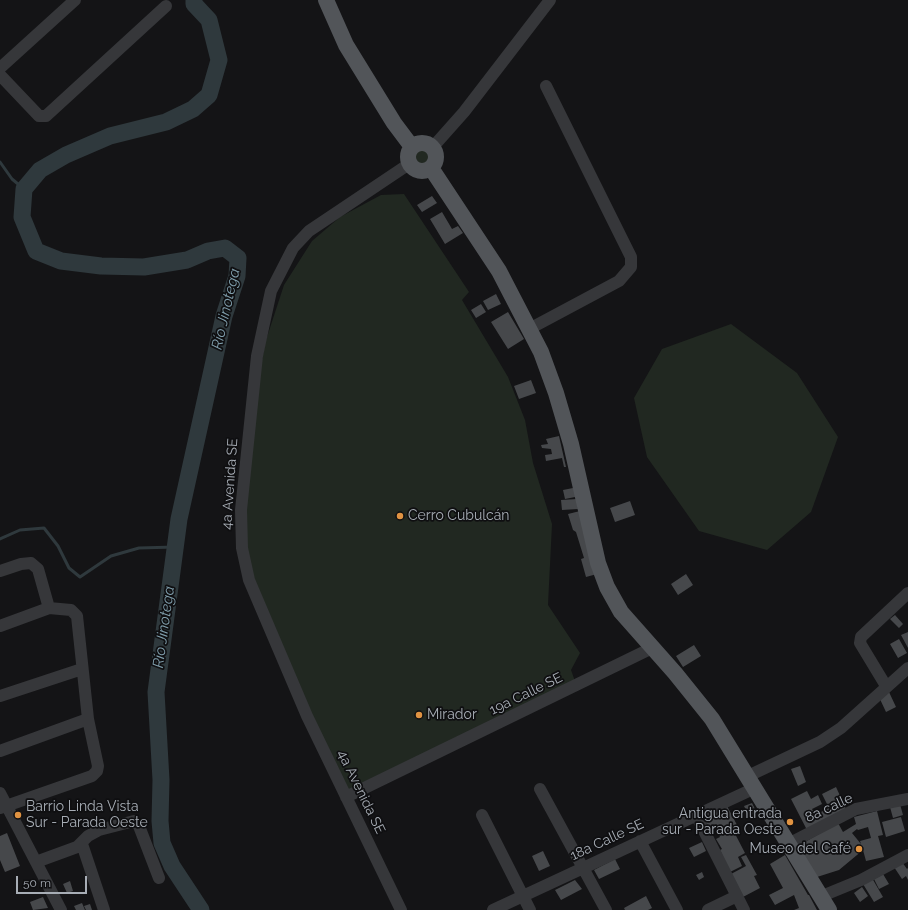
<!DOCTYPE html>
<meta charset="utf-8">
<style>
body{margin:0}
#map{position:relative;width:908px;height:910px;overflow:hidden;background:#141416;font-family:Raleway,sans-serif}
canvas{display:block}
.scale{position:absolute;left:16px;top:876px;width:71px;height:18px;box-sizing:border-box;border:2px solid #a7adb5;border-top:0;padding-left:5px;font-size:12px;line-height:14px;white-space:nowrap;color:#a7adb5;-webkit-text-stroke:3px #0f0f11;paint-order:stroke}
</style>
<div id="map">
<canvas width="908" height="910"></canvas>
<div class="scale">50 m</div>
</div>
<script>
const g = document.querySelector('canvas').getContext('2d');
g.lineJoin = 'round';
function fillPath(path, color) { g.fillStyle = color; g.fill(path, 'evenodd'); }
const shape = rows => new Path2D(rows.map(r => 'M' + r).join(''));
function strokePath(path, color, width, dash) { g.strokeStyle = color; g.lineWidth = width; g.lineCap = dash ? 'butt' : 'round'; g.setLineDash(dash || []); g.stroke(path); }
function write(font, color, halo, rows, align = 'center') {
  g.font = font + ' Raleway,sans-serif'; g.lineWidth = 3.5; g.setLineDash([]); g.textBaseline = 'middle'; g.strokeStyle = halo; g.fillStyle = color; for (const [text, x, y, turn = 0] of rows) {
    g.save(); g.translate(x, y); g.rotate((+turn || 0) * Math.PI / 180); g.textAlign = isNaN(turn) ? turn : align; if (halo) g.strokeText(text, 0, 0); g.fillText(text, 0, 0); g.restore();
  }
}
fillPath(shape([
 '410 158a12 12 0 1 1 24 0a12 12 0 1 1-24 0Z',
 [404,194,469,292,462,300,508,377,525,420,533,463,552,524,548,605,580,653,571,670,576,684,346,794,250,580,243,548,257,383,266,340,284,285,312,241,340,217,381,195],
 [731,324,797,373,838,437,811,512,767,550,699,531,647,457,634,398,662,349]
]), '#212821');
strokePath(shape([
 [0,162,12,179,24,189],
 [0,539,20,530,44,528,58,546,69,568,80,577,111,556,139,548,175,547]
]), '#2f393d', 3);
strokePath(shape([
 [194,0,194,4,209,20,219,60,209,95,193,109,166,122,110,136,66,155,40,170,24,189,22,217,36,251,61,261,101,266,144,267,187,260,208,251,225,248,238,258,237,276,224,316,179,519,156,692,161,780,160,821,162,843,172,866,201,910]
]), '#2f393d', 17);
fillPath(shape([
 [432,196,437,203,422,212,417,205],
 [442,212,452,229,458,226,463,233,445,244,430,219],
 [496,294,501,304,488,310,483,301],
 [481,304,486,312,476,318,471,310],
 [508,312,524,339,508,349,491,322],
 [531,380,536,393,519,399,514,386],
 [559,436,566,467,564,467,562,458,546,461,545,455,552,454,551,449,542,448,541,445,548,444,546,439],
 [573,488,580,496,565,499,563,490],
 [577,499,578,509,562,510,561,500],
 [630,501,635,515,615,522,610,508],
 [580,511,597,574,586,577,581,559,584,558,576,532,573,530,568,514],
 [686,574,693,585,678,595,671,584],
 [895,615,903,624,899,628,890,619],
 [908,632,908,648,901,635],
 [899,639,907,653,898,658,890,644],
 [694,645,701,656,683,667,676,656],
 [889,692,896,707,886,712,879,697],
 [800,766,806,782,798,786,791,769],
 [836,787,842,800,836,804,842,801,846,809,807,830,791,799,807,791,811,799,818,795,822,804,812,809,815,815,829,808,822,794],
 [752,803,757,813,749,816,744,806],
 [900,804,903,815,893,818,890,807],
 [727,806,737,825,732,828,745,853,738,857,742,866,730,872,720,850,722,849,716,839,720,837,715,826,707,830,700,817],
 [877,811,883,835,878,836,884,857,866,861,863,850,839,870,817,877,798,846,838,823,843,832,856,824,854,817],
 [868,827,871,838,860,841,861,844,852,833,857,829,858,830],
 [901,817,905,831,886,837,882,822],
 [7,833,20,866,5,872,0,860,0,836],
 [702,842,706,851,694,857,689,848],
 [543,851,550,866,539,871,532,856],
 [746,855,757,875,754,876,760,888,743,897,731,874,746,866,741,857],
 [785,855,808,895,809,895,817,910,794,910,799,908,794,895,775,905,769,895,783,888,770,864],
 [615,859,620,869,599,879,594,870],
 [902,862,907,869,908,868,908,880,906,876,902,879,894,867],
 [702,872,704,877,699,880,696,875],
 [883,874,889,884,879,889,874,879],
 [872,878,883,897,874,902,863,884],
 [575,880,582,889,561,900,555,890],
 [70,881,73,891,67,893,63,884],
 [862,887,868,896,860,902,854,893],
 [646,896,652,908,648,910,625,910,624,908],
 [43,897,48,908,33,910,30,902],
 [82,903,85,910,76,910,74,906],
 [90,904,92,910,86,910,84,906]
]), '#46484b');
strokePath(shape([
 [0,68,75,0],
 [0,75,39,116,46,116,166,6],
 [432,148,464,112,550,0],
 [531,328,619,281,631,267,631,257,546,86],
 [0,571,21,564,31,563,38,569,49,608,71,610,77,616,88,719,98,766,97,771,92,776,0,808],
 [0,626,49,608],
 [886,686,860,643,861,637,908,593],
 [0,696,82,669],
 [0,751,88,719],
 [748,776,820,742,841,728,908,668],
 [540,789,606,910],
 [0,793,61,910],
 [346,797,652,648],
 [482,815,530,910],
 [696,815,744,910],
 [640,841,677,910],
 [82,844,104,910],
 [788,844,856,809,908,799],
 [36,862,77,847,88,836,99,830,134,821,139,826,159,878],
 [822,896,861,880,908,855],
 [401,910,307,716,249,580,242,548,241,510,257,356,271,291,293,248,309,231,409,164],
 [493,910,755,788],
 [708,910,737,896]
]), '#36373a', 12);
strokePath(shape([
 [326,0,346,45,394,123,412,147],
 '408 157a14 14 0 1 1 28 0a14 14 0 1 1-28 0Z',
 [431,168,499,271,541,352,556,393,571,444,598,563,607,587,621,612,675,673,712,719,829,910]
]), '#525559', 16);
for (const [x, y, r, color] of [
 [400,516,4,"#e09342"],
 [419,715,4,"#e09342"],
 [18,815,4,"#e09342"],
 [790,822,4,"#e09342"],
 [859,849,4,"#e09342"]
]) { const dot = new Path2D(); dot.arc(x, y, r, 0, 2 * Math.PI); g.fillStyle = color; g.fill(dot); strokePath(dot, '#0f0f11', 1.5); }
write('14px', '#a7adb5', '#0f0f11', [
 ["4a Avenida SE",230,484,-86],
 ["19a Calle SE",526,694,-26],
 ["4a Avenida SE",361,792,64],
 ["8a calle",829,808,-25],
 ["18a Calle SE",607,840,-25]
]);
write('14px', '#a7adb5', '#0f0f11', [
 ["Cerro Cubulcán",408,516],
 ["Mirador",427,715],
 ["Barrio Linda Vista",26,807],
 ["Sur - Parada Oeste",26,823],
 ["Antigua entrada",782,814,"right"],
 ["sur - Parada Oeste",782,830,"right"],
 ["Museo del Café",851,849,"right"]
], 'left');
write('italic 15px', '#819fad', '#0f0f11', [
 ["Río Jinotega",226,309,-77],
 ["Río Jinotega",164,627,-82]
]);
</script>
